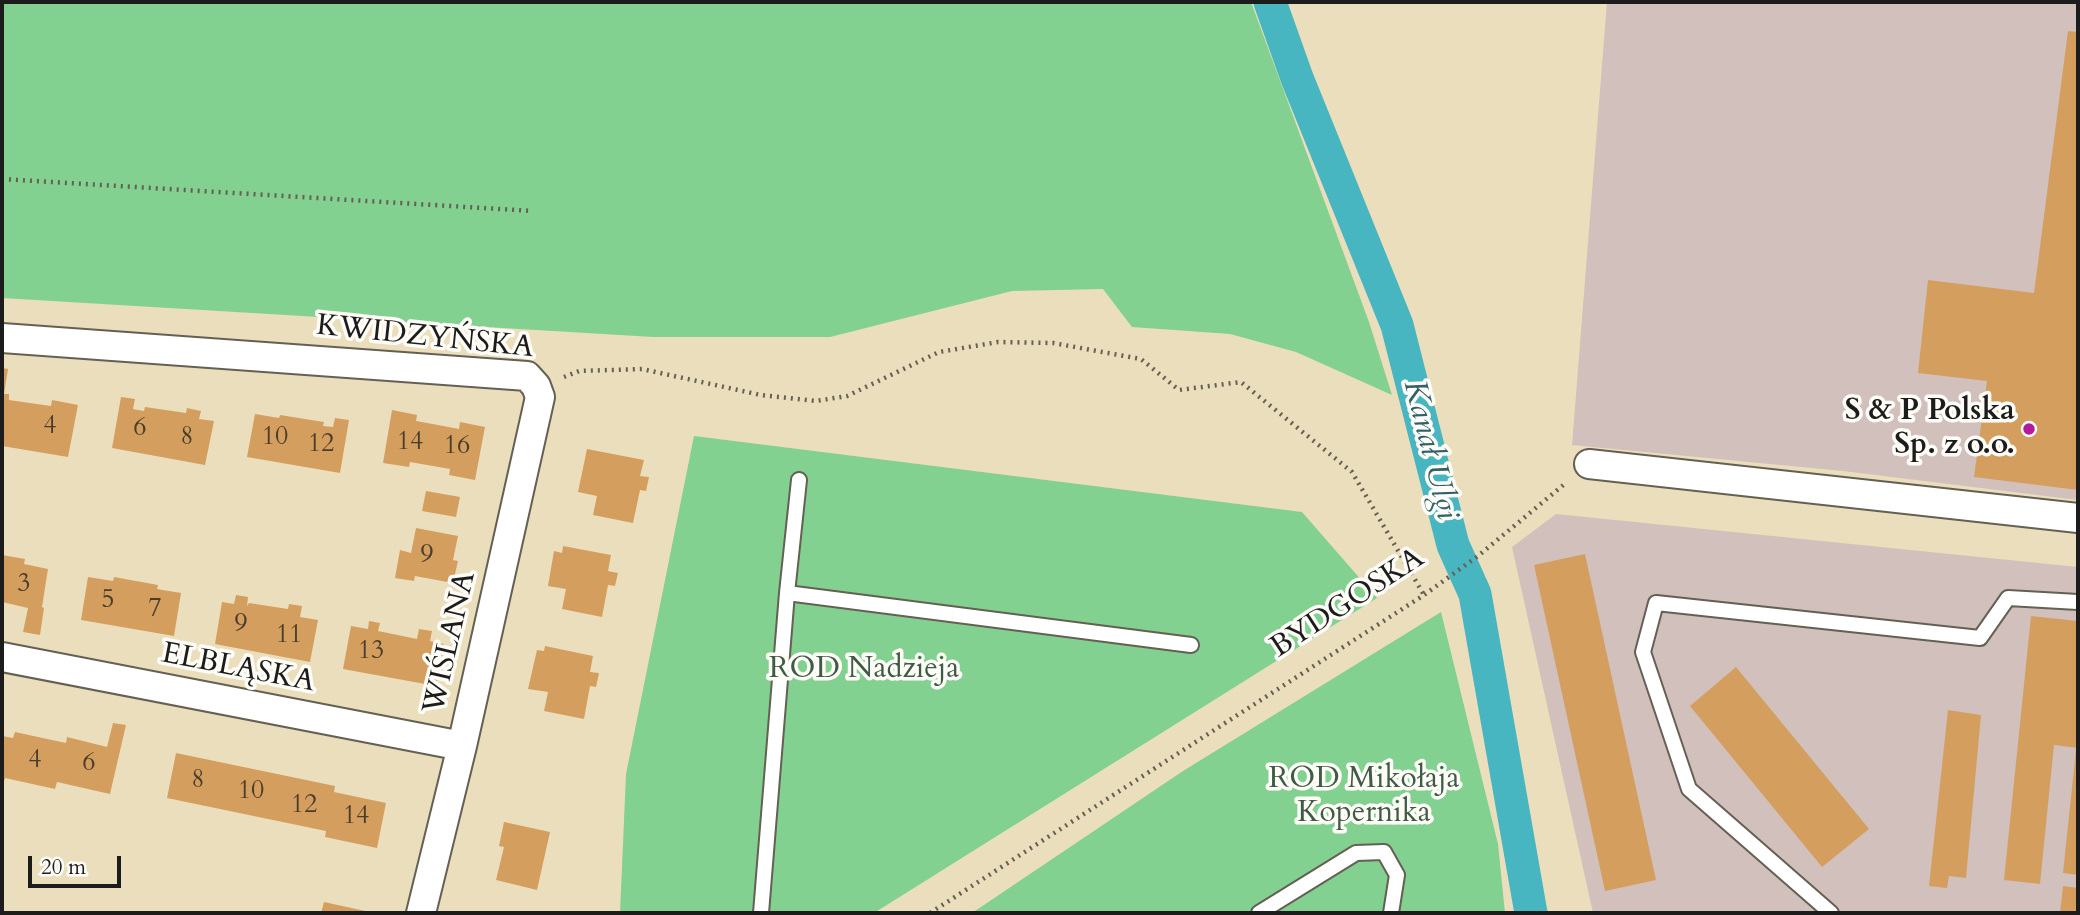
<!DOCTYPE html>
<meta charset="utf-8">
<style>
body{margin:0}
#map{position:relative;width:2080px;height:915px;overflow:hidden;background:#ebdebc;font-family:Cardo,serif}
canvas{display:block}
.frame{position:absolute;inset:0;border:4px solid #1c1c1c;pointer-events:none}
.scale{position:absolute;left:28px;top:856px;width:93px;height:32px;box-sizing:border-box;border:4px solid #1c1c1c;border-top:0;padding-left:9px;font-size:21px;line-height:24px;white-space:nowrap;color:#1c1c1c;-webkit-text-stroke:5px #fdfcf7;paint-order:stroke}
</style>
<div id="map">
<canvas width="2080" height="915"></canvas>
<div class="frame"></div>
<div class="scale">20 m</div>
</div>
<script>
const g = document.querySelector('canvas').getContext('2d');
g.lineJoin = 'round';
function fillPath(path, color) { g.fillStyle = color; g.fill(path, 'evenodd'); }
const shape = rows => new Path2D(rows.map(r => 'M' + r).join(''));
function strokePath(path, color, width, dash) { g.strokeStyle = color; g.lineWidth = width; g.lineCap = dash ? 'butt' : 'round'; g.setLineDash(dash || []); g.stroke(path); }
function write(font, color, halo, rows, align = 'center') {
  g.font = font + ' Cardo,serif'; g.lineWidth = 7; g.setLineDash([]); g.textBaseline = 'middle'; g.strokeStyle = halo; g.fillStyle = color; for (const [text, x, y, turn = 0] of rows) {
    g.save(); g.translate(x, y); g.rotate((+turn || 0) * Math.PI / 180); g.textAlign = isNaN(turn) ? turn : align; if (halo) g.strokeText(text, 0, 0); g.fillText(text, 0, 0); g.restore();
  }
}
fillPath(shape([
 [1607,2,2078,2,2078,500,1843,471,1572,445],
 [1556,514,2078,567,2078,913,1593,913,1512,547]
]), '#d1c0bc');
fillPath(shape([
 [2,2,1251,2,1369,322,1392,395,1296,352,1230,334,1132,327,1103,289,1012,291,830,337,653,337,2,298],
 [694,436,1302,512,1377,598,874,913,620,913,626,774],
 [1441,612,1498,844,1505,913,972,913,1183,771]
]), '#82d191');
strokePath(shape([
 [1270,2,1297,78,1397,325,1453,545,1475,594,1531,913]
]), '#47b6c0', 33);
fillPath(shape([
 [2068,31,2078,32,2078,490,1974,477,1987,381,1918,373,1928,280,2034,293],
 [2,368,8,369,4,394,9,394,9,400,51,406,52,400,78,405,68,457,2,446],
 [121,397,135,399,133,409,144,411,145,407,186,413,187,408,201,411,199,419,214,421,205,465,112,448],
 [392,410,417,415,416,421,438,425,459,429,460,422,485,427,475,480,449,475,450,469,410,462,409,467,383,463],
 [255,414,279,418,280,415,324,422,323,426,333,427,335,418,349,420,340,473,247,457],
 [587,449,644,460,640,476,649,477,646,491,640,490,633,523,593,515,597,496,578,492],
 [426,491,460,497,456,517,422,511],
 [416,528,458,536,453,560,458,561,453,583,415,576,414,581,395,578,400,550,411,553],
 [563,546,611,555,608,571,618,573,615,586,608,585,602,617,562,609,566,589,548,586,554,551,562,553],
 [1585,554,1656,880,1605,891,1534,565],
 [2,555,25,559,24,564,48,569,42,607,44,608,40,635,23,632,28,608,2,602],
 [88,577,113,581,114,577,158,585,157,589,181,593,174,636,81,620],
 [236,595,248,597,247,606,249,603,288,609,289,604,302,606,300,617,318,620,310,662,215,644,222,602,234,604],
 [2031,616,2078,621,2078,748,2054,745,2040,884,2004,880],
 [369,621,380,623,378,631,417,639,419,629,432,631,430,641,444,644,436,686,343,669,351,626,368,629],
 [545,646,593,656,590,672,599,673,596,687,590,686,584,719,544,711,548,692,528,689,537,650,544,651],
 [1736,667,1869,829,1822,867,1690,706],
 [1948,710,1981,715,1966,878,1949,876,1947,888,1929,886],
 [113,723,126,725,110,794,57,782,55,789,5,778,2,787,2,736,13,738,15,732,66,743,67,737,107,747],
 [2076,750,2078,750,2078,875,2063,873],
 [176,753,335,786,334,792,386,803,377,848,325,837,326,831,167,798],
 [504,822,550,832,537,890,496,880,504,847,499,846],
 [2063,886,2078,888,2078,913,2060,913],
 [324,902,370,912,370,913,321,913]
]), '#d49f5e');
const service = shape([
 [787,593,799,480],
 [761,913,787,593,1191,645],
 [1259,913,1356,853,1384,852,1397,875,1391,913],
 [1831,913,1689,789,1643,652,1656,603,1980,638,2008,598,2078,602]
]);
const minor = shape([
 [2,338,527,376,536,386,540,397,462,746,421,913],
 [1589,464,2078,518],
 [2,657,462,746]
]);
strokePath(service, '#646054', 18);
strokePath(minor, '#646054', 32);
strokePath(shape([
 [2,179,533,211],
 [564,377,579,371,642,369,761,395,816,401,847,396,939,352,998,342,1053,343,1141,359,1179,390,1241,382,1352,472,1424,595],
 [930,913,1424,595,1478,556,1567,482]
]), '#646054', 4.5, [2, 5]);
strokePath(service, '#fff', 14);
strokePath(minor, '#fff', 28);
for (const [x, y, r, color] of [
 [2029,429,7,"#b5179e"]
]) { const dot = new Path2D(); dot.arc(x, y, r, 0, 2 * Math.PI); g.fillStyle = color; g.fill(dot); strokePath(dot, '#fdfcf7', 2.5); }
write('26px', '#4a3d2c', null, [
 ["4",50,427],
 ["6",140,429],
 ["8",187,438],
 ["10",275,438],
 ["14",410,443],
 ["12",321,445],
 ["16",457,447],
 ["9",427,556],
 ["3",24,585],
 ["5",108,601],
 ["7",155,610],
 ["9",241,625],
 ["11",289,636],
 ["13",371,652],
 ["4",35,761],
 ["6",89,764],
 ["8",198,781],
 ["10",251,792],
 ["12",304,806],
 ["14",356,817]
]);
write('30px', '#1c1c1c', '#fdfcf7', [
 ["KWIDZYŃSKA",425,338,6],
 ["BYDGOSKA",1348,604,-33],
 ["WIŚLANA",451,643,-77],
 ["ELBLĄSKA",238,669,11]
]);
write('bold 30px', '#1c1c1c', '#fdfcf7', [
 ["S & P Polska",2015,412],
 ["Sp. z o.o.",2015,446]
], 'right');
write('30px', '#405b45', '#fdfcf7', [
 ["ROD Nadzieja",864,670],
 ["ROD Mikołaja",1364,780],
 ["Kopernika",1364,814]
]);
write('italic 32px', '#2f6166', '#fdfcf7', [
 ["Kanał Ulgi",1429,450,76]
]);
</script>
